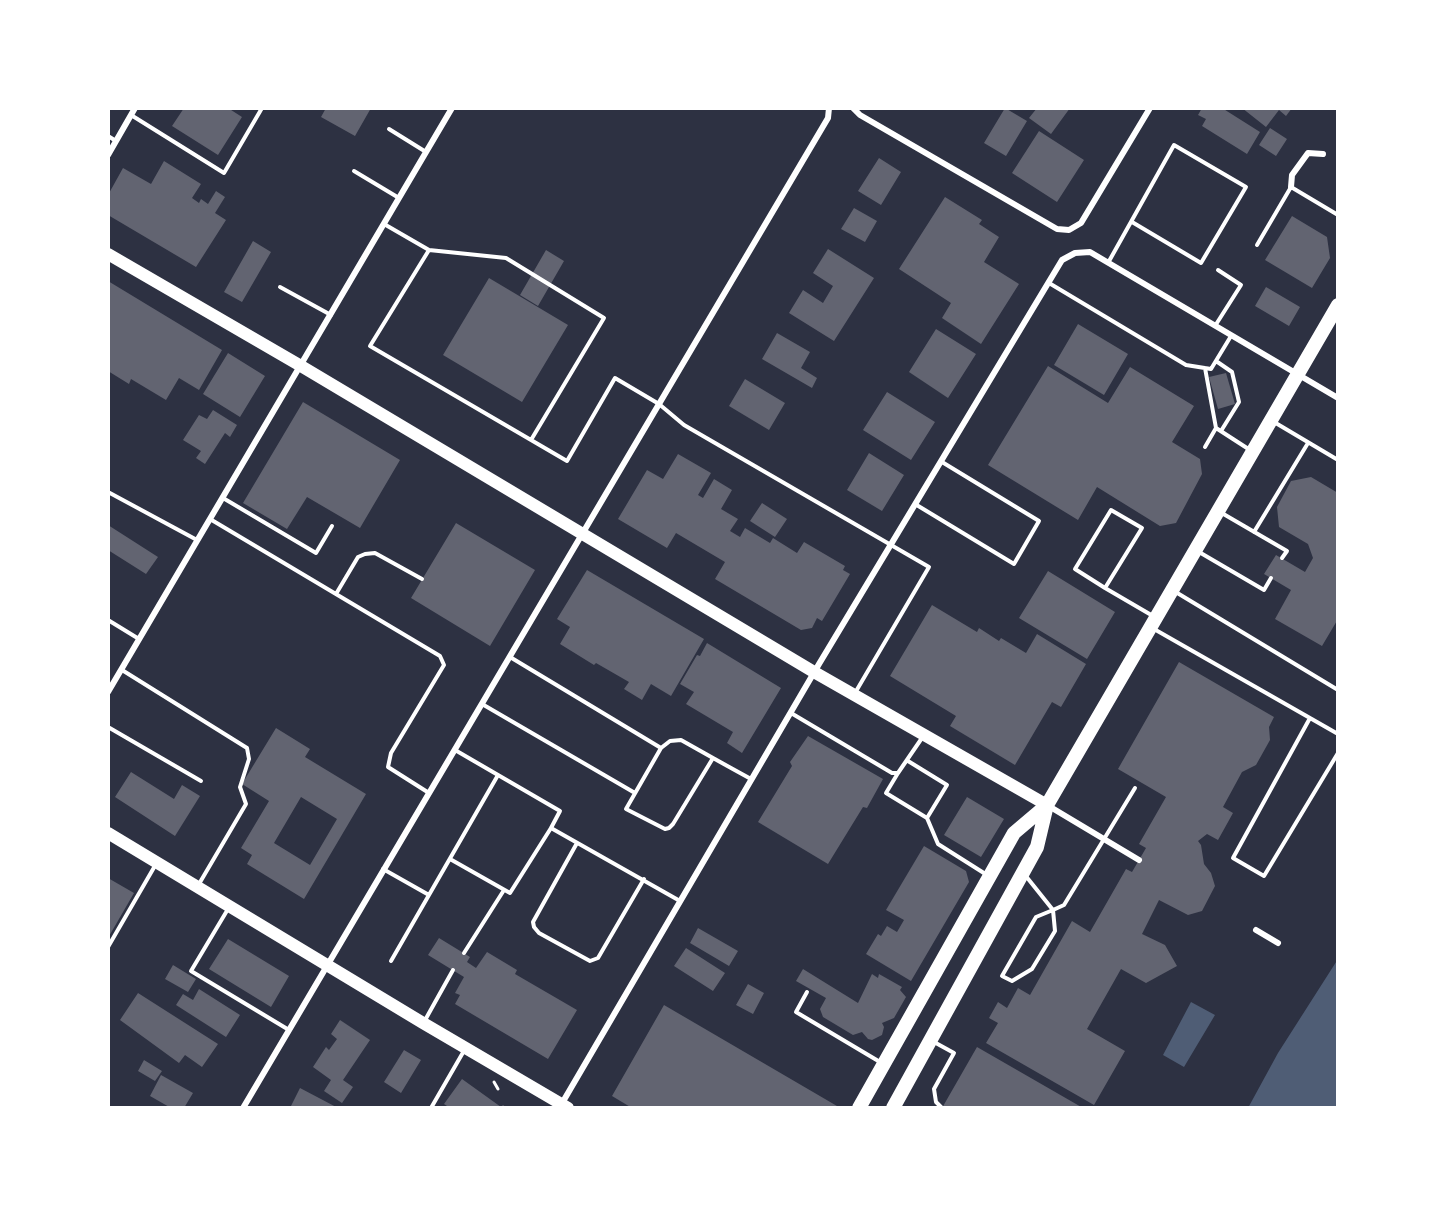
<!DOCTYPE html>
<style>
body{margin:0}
#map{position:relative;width:1446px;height:1216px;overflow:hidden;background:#2d3142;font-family:Quicksand,sans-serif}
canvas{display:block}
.frame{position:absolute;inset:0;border:110px solid #fff;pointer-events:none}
</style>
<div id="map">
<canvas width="1446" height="1216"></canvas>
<div class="frame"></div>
</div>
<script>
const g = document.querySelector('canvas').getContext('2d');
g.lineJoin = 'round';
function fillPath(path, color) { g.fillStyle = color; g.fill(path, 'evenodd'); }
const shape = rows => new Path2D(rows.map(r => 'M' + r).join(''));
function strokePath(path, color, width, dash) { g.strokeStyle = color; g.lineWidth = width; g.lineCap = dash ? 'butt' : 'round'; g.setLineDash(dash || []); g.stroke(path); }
fillPath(shape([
 [1338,959,1338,1108,1248,1108,1278,1053],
 [1191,1002,1215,1015,1184,1067,1163,1055]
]), '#4f5d75');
fillPath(shape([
 [184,108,228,108,242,117,218,155,172,126],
 [326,108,371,108,355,136,321,117],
 [1005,108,1027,121,1006,156,984,143],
 [1037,108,1070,108,1051,134,1029,118],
 [1202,108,1222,108,1260,132,1247,154,1202,126,1206,119,1198,115],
 [1242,108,1292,108,1286,116,1279,110,1266,127],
 [1270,128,1287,139,1276,156,1259,145],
 [1039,131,1084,160,1057,202,1012,173],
 [879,158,901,172,881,205,858,191],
 [164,161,201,184,192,198,199,203,201,199,208,204,216,191,225,197,215,213,226,220,196,267,108,215,108,195,123,168,151,184],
 [945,197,982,220,979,224,999,237,984,262,1019,284,981,344,942,318,951,303,899,269],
 [854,208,877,221,865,242,841,229],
 [1292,216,1327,237,1330,258,1312,288,1265,260],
 [253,241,271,252,242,302,224,292],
 [828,249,874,278,834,341,789,313,803,290,823,303,833,286,813,273],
 [546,250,564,261,538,306,520,295],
 [489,278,568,325,522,402,443,355],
 [108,281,222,350,199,390,179,378,166,400,131,379,129,384,108,371],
 [1266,287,1300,307,1289,326,1255,306],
 [1078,324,1128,354,1104,395,1054,365],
 [936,329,976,354,948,398,909,372],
 [777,333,810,352,801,368,817,378,812,388,762,359],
 [228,353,265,376,240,417,203,394],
 [1048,366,1108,403,1130,367,1194,406,1172,442,1200,459,1202,474,1176,523,1160,526,1097,487,1078,520,988,465],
 [1226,373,1235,404,1218,409,1209,377],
 [745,379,785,403,769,430,729,406],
 [887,392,935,422,911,460,863,430],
 [303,402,400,460,360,528,307,497,287,529,243,503],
 [213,410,237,425,230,437,225,433,205,464,196,458,201,451,183,440,199,415,207,419],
 [869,453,904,475,882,511,847,490],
 [678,454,711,473,698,495,703,498,714,479,732,490,721,509,738,519,730,531,740,537,745,528,770,543,773,538,797,553,804,542,845,566,843,570,850,574,822,621,817,618,812,628,801,630,715,579,725,562,676,533,667,548,618,519,647,470,663,479],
 [1311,477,1338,493,1338,619,1322,646,1275,619,1291,590,1264,574,1276,555,1305,572,1313,558,1308,544,1279,527,1277,507,1291,481],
 [762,503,787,519,775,537,750,521],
 [456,523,535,570,490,646,411,598],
 [108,525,158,557,146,574,108,550],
 [587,570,704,639,671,696,651,684,642,700,624,689,629,682,596,663,594,665,560,644,570,627,557,619],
 [1048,571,1115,612,1087,659,1019,618],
 [932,605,977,632,979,628,999,641,1001,638,1026,653,1037,634,1086,664,1061,707,1052,702,1015,765,950,726,956,716,890,676],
 [707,643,781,688,742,753,727,743,733,732,686,704,694,692,680,684,697,655,700,656],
 [1179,662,1274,717,1269,727,1270,740,1256,765,1242,772,1223,807,1233,813,1218,840,1207,834,1198,841,1201,845,1204,864,1211,873,1215,886,1202,911,1188,915,1159,900,1142,934,1165,945,1177,966,1146,983,1121,969,1087,1029,1125,1051,1094,1105,986,1043,998,1023,989,1018,998,1002,1007,1008,1018,988,1030,995,1072,921,1090,932,1126,869,1132,872,1146,848,1139,844,1166,797,1118,769],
 [276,728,310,749,305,757,366,794,304,899,247,864,252,855,241,848,269,801,242,784],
 [301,797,337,819,310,865,274,843],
 [808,736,883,779,867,808,863,807,828,864,758,822,792,766,790,762],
 [131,772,174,799,182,785,200,796,175,836,115,797],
 [967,797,1004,819,981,857,944,835],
 [924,846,966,871,969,882,911,981,866,954,878,934,881,936,887,926,897,932,904,920,886,910],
 [108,878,134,893,108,938],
 [698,928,738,951,729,966,690,943],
 [439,938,470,957,467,962,476,968,487,952,517,970,515,974,577,1010,548,1059,455,1004,460,995,455,993,464,977,428,955],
 [228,939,289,976,271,1007,209,969],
 [686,948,725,973,713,991,674,966],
 [173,965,196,979,188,992,165,979],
 [803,969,858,1003,872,974,878,978,879,974,902,987,900,990,906,997,894,1018,882,1023,884,1027,882,1035,872,1040,868,1039,862,1032,853,1035,823,1017,820,1009,826,998,796,981],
 [748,984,764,993,753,1014,736,1005],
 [199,989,240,1015,226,1037,176,1005,183,994,193,1000],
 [138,993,218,1044,202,1067,185,1055,179,1063,120,1020],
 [664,1005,837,1106,836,1108,632,1108,612,1096],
 [340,1020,370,1040,343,1080,353,1087,342,1103,324,1091,331,1080,313,1067,326,1047,329,1050,337,1039,331,1034],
 [977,1047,1083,1108,942,1108],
 [404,1050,421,1060,401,1093,384,1082],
 [144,1060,162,1071,155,1081,138,1071],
 [161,1075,193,1093,184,1108,171,1108,150,1096],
 [462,1079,501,1107,503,1105,507,1108,450,1108,444,1104],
 [300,1088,338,1108,290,1108]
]), '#626471');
strokePath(shape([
 [494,1082,498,1089]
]), '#fff', 3);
strokePath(shape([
 [131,115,224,173,262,108],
 [389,129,426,152],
 [108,136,116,141],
 [354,171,399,198],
 [384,224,429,250,370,346,567,461,615,378,659,404,684,425,929,567,855,693],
 [1257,245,1291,187,1338,215],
 [429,250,506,258,604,318,531,440],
 [1108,263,1174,145,1246,187,1201,263,1132,222],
 [1049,283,1186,365,1211,369,1231,336],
 [280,287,331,315],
 [1215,326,1241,285,1218,270],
 [1216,361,1232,372,1239,402,1221,431],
 [1205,368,1216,428,1250,450],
 [1274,422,1338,460],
 [1205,447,1216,428],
 [108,492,197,540],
 [223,498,316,553,332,526],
 [915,504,1014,564,1039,521,942,462],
 [1220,512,1287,551,1282,558],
 [210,519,440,656,444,665,391,753,388,767,429,793],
 [1254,532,1308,443],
 [1199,552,1264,590,1271,578],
 [1105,588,1142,528,1111,510,1075,569,1105,588,1153,616],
 [1174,591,1338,690],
 [336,594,358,557,365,554,375,553,422,579],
 [108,620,139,639],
 [1154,629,1338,734],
 [510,657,661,748],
 [122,670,247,748,249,759,240,787,246,804,199,884],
 [482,704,635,793],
 [791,713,892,773,898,773,924,735],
 [1310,718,1233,858,1264,876,1338,753],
 [108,727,201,781],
 [455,750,560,811,551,828,680,901],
 [713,758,673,824,669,828,665,829,626,809,661,748,670,741,681,740,713,758,731,768,751,779],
 [898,773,886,793,927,818,947,785,908,761],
 [927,818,938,844,987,875],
 [577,843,533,922,534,927,539,933,590,961,598,958,644,879],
 [450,859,510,893,551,828],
 [383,869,429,895],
 [1025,875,1053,910,1055,931,1032,969,1012,981,1002,976,1036,917,1053,910,1064,905,1135,788],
 [228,909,191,971,289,1030],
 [108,947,156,864],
 [464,953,504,890],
 [391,961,498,775],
 [807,992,796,1012,880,1062],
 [424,1022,453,970],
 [934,1042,954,1053,934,1089,936,1102,942,1108],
 [431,1108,465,1049]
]), '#fff', 4);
strokePath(shape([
 [853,108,860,115,1057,229,1069,230,1081,223,1150,108],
 [108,155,135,108],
 [1291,187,1292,175,1308,153,1323,154],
 [108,692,452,108],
 [1047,805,1139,860],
 [1256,930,1278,943],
 [561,1105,819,664,1062,260,1075,253,1090,252,1338,398],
 [243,1108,828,118,829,108]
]), '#fff', 6);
strokePath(shape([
 [108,254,301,366,814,672,1047,805],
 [108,833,423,1023,568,1108]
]), '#fff', 12);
strokePath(shape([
 [859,1108,1014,833,1047,805],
 [893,1108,1037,847,1047,805,1338,305]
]), '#fff', 14);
</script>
